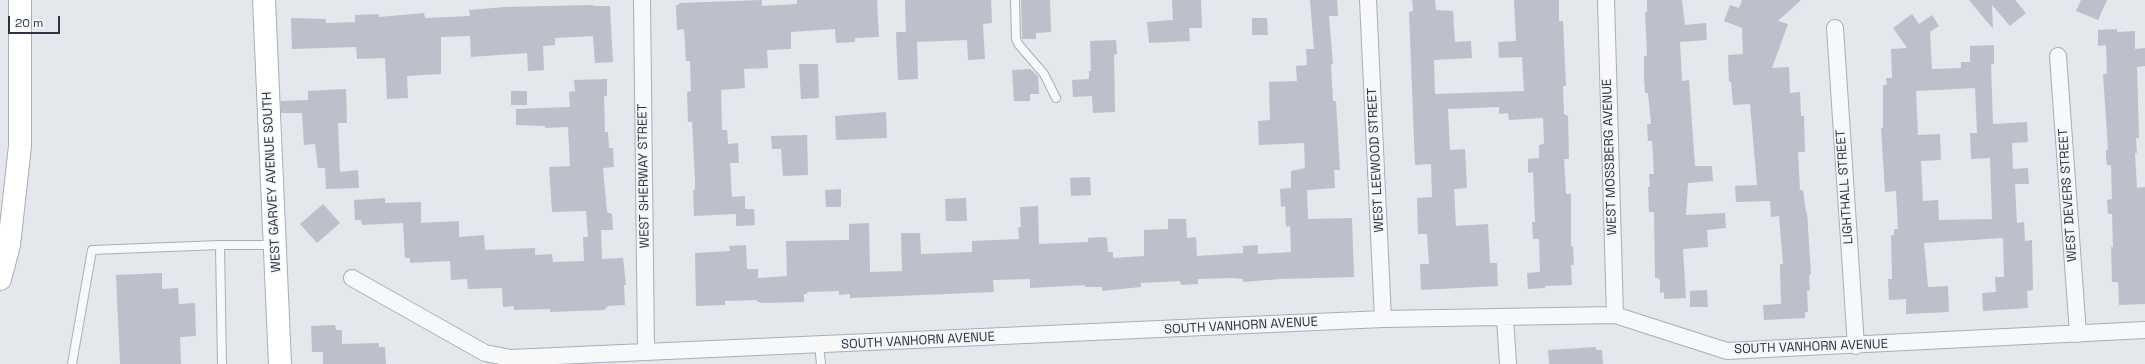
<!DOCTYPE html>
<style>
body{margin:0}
#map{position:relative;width:2145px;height:364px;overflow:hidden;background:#e4e7ec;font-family:"Space Grotesk",sans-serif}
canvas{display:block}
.scale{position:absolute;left:8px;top:16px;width:52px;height:18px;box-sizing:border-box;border:2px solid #2b3445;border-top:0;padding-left:5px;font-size:12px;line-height:14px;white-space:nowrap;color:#2b3445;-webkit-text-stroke:3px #f4f6f9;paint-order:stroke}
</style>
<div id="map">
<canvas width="2145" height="364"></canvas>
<div class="scale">20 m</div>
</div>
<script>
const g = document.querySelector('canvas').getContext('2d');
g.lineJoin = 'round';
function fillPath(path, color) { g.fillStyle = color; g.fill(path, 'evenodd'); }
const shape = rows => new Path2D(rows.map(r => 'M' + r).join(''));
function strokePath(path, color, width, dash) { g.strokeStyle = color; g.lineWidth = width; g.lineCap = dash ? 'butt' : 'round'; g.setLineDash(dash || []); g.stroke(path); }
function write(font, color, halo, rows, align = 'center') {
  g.font = font + ' "Space Grotesk",sans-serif'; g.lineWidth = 3; g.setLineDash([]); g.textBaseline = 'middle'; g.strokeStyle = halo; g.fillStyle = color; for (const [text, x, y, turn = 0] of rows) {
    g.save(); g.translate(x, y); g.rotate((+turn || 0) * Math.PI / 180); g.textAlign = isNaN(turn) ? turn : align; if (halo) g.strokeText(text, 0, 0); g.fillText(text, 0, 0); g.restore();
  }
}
fillPath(shape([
 [762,0,762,6,797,4,797,0,877,0,879,37,855,38,855,42,836,43,835,29,791,32,791,49,767,50,768,68,744,69,745,88,721,90,722,130,727,130,728,144,738,143,739,163,730,163,732,197,745,196,745,209,754,209,755,225,736,226,736,214,694,216,693,190,695,190,695,180,692,122,688,122,687,92,691,91,690,61,686,61,684,29,677,30,676,5,679,5,679,3],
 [905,0,991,0,992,23,983,24,985,59,968,60,967,40,917,42,918,79,898,80,896,32,906,32],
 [1021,0,1050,0,1051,32,1036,33,1036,39,1022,39],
 [1172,0,1201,0,1202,28,1189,28,1190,41,1149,43,1147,22,1173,20],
 [1310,0,1337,0,1338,16,1329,16,1333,64,1331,64,1333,101,1336,101,1340,170,1334,170,1335,188,1307,190,1308,219,1352,218,1354,277,1280,279,1243,282,1243,279,1233,278,1198,279,1198,284,1181,285,1180,281,1141,283,1141,287,1102,291,1102,287,1085,287,1085,285,1030,288,1030,279,993,280,994,292,850,298,850,294,839,295,839,291,807,292,807,294,804,294,804,302,761,303,760,302,757,302,757,300,725,301,725,305,696,306,695,253,730,251,729,246,746,245,747,269,758,269,758,278,787,276,786,241,849,240,849,224,869,223,870,272,902,271,901,233,920,233,921,254,972,252,972,241,1019,239,1018,227,1021,227,1020,207,1038,206,1039,244,1088,242,1088,238,1103,237,1107,238,1108,252,1113,252,1113,258,1144,256,1144,230,1168,229,1168,219,1186,219,1187,238,1196,237,1197,256,1243,253,1243,246,1258,245,1258,254,1291,252,1290,226,1286,227,1285,206,1281,207,1280,189,1291,188,1291,171,1305,168,1304,143,1259,145,1258,121,1270,120,1269,82,1297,81,1296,66,1307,65,1306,49,1314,49],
 [1412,0,1435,0,1436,10,1453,11,1455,42,1471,41,1472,58,1434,60,1435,94,1524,91,1522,57,1499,58,1498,42,1516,41,1514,0,1559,0,1559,21,1563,21,1566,86,1563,86,1564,114,1568,116,1569,159,1564,159,1566,194,1571,194,1571,246,1573,246,1574,265,1571,265,1572,285,1545,286,1545,288,1528,289,1527,273,1540,272,1539,239,1533,239,1532,222,1535,222,1533,172,1528,173,1528,159,1539,158,1539,145,1544,144,1543,118,1509,120,1508,113,1499,114,1499,107,1448,109,1450,150,1465,149,1467,188,1454,189,1456,226,1488,224,1490,263,1497,263,1498,286,1421,290,1420,264,1429,264,1427,234,1418,234,1417,198,1432,197,1431,164,1415,165,1409,12,1413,11],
 [1647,0,1682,0,1685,25,1706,23,1707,40,1680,42,1682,81,1689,80,1695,166,1712,166,1713,181,1688,183,1686,215,1725,213,1726,228,1707,230,1708,247,1683,249,1686,298,1664,299,1664,292,1660,293,1660,281,1658,278,1655,278,1654,212,1649,212,1648,187,1650,187,1649,174,1654,174,1652,141,1648,141,1647,124,1651,124,1648,93,1645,93,1644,79,1644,56,1647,56,1645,12,1647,12],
 [1742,0,1801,0,1778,21,1788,24,1772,68,1789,67,1790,93,1800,92,1801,116,1804,116,1805,152,1798,152,1800,190,1803,190,1806,212,1807,212,1811,274,1809,275,1810,290,1807,291,1808,312,1805,312,1805,318,1764,320,1763,305,1781,304,1780,264,1783,264,1779,216,1771,217,1770,201,1736,202,1735,186,1757,185,1750,104,1733,105,1731,82,1729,82,1728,55,1743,54,1742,28,1724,21,1730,5,1739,8],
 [1969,0,2015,0,2026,13,2010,26,1992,5,1993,29],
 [2081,0,2107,0,2098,20,2076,11],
 [593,5,593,6,610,6,613,62,595,63,593,36,555,38,555,45,543,46,544,70,528,71,527,53,471,57,470,36,441,37,441,74,407,76,408,98,387,99,385,58,357,59,356,47,292,49,291,18,326,19,326,23,355,22,355,15,379,14,379,17,424,13,425,18,470,16,469,10,505,7],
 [1912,14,1919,24,1932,15,1939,26,1930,32,1932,69,1961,68,1961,62,1970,62,1970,46,1994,45,1994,64,1991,64,1993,124,2027,122,2028,142,2012,143,2013,169,2028,168,2029,184,2015,184,2017,223,2024,222,2025,241,2032,240,2033,290,2027,291,2028,308,1983,311,1982,293,1996,292,1995,277,2004,277,2003,238,1924,243,1928,287,1948,286,1949,312,1906,314,1906,299,1889,300,1888,279,1892,279,1891,235,1894,235,1894,229,1898,229,1896,191,1885,192,1881,128,1883,128,1883,85,1887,85,1886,78,1892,78,1891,49,1907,48,1893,28],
 [1975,88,1977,133,1970,133,1971,159,1990,158,1992,219,1939,220,1938,200,1923,201,1921,161,1941,160,1940,134,1918,135,1916,91],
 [1252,18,1267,18,1268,35,1252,35],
 [2117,29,2117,32,2135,31,2135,49,2145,48,2145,66,2137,67,2139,138,2136,138,2137,153,2135,153,2137,188,2145,187,2145,304,2119,305,2118,282,2112,282,2111,247,2113,247,2112,214,2108,214,2107,200,2112,199,2111,165,2107,165,2106,157,2106,150,2108,150,2103,74,2107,74,2106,45,2098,46,2098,30],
 [1116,40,1117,54,1114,55,1115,112,1093,113,1092,96,1073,97,1072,80,1089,79,1089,71,1091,71,1090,41],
 [799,64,818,64,819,98,801,99],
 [1030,69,1038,76,1039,94,1030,94,1030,101,1014,101,1012,70],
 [607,79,607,96,604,96,605,132,608,132,609,148,613,148,614,167,603,168,607,212,612,214,613,230,601,230,602,259,623,258,626,285,624,285,625,305,608,306,604,310,550,312,550,309,514,310,514,306,503,307,502,288,468,289,467,279,451,280,450,261,410,263,410,258,405,258,403,223,362,225,361,220,355,220,354,200,385,198,385,203,421,202,421,223,459,221,459,237,484,235,485,250,535,248,535,255,552,254,553,262,584,261,583,237,588,237,586,211,552,212,549,167,570,166,568,127,545,128,545,126,516,125,516,109,570,107,569,92,575,91,574,80],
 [346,89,347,123,338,123,340,172,358,170,359,188,326,189,325,168,318,168,315,144,304,145,302,113,281,113,281,101,308,100,308,91],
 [511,91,527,91,527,105,511,105],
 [886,112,887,138,836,140,835,116],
 [807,135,808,175,783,176,781,149,772,149,771,136],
 [1090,177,1091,195,1071,196,1070,178],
 [841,189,841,207,826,207,825,190],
 [966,198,967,221,946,221,945,199],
 [323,204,340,223,317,243,300,224],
 [162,273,162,289,178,288,179,304,195,303,196,336,180,337,181,364,120,364,116,275],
 [1707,290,1708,307,1690,307,1690,291],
 [335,325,336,330,342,330,342,344,379,343,379,347,385,347,386,364,323,364,323,352,312,352,311,326],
 [1596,347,1596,350,1602,350,1603,364,1549,364,1548,350]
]), '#bbc0ca');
const lane = shape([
 [1015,0,1016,39,1019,45,1044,74,1056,98],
 [220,245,275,245],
 [819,345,821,364],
 [72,364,92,250,220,245,222,364]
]);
const street = shape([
 [642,0,646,352],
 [1368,0,1383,319],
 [1606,0,1615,315],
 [1835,28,1856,346],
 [2058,56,2078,334],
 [352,278,485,353,511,358,1383,319,1615,315,1727,351,2145,330],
 [1505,318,1508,364]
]);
const secondary = shape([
 [264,0,280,364],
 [0,279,9,245,20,146,20,0]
]);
strokePath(lane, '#a9aeb7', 10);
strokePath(street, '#a9aeb7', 18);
strokePath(secondary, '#a9aeb7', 24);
strokePath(lane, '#f7f8fa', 8);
strokePath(street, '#f7f8fa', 16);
strokePath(secondary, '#fff', 22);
write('13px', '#2b3445', '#f4f6f9', [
 ["WEST MOSSBERG AVENUE",1610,157,-92],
 ["WEST LEEWOOD STREET",1376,160,-93],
 ["WEST SHERWAY STREET",644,176,-91],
 ["WEST GARVEY AVENUE SOUTH",272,182,-93],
 ["LIGHTHALL STREET",1845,187,-94],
 ["WEST DEVERS STREET",2068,195,-94],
 ["SOUTH VANHORN AVENUE",1241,326,-3],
 ["SOUTH VANHORN AVENUE",918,341,-3],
 ["SOUTH VANHORN AVENUE",1811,347,-2]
]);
</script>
